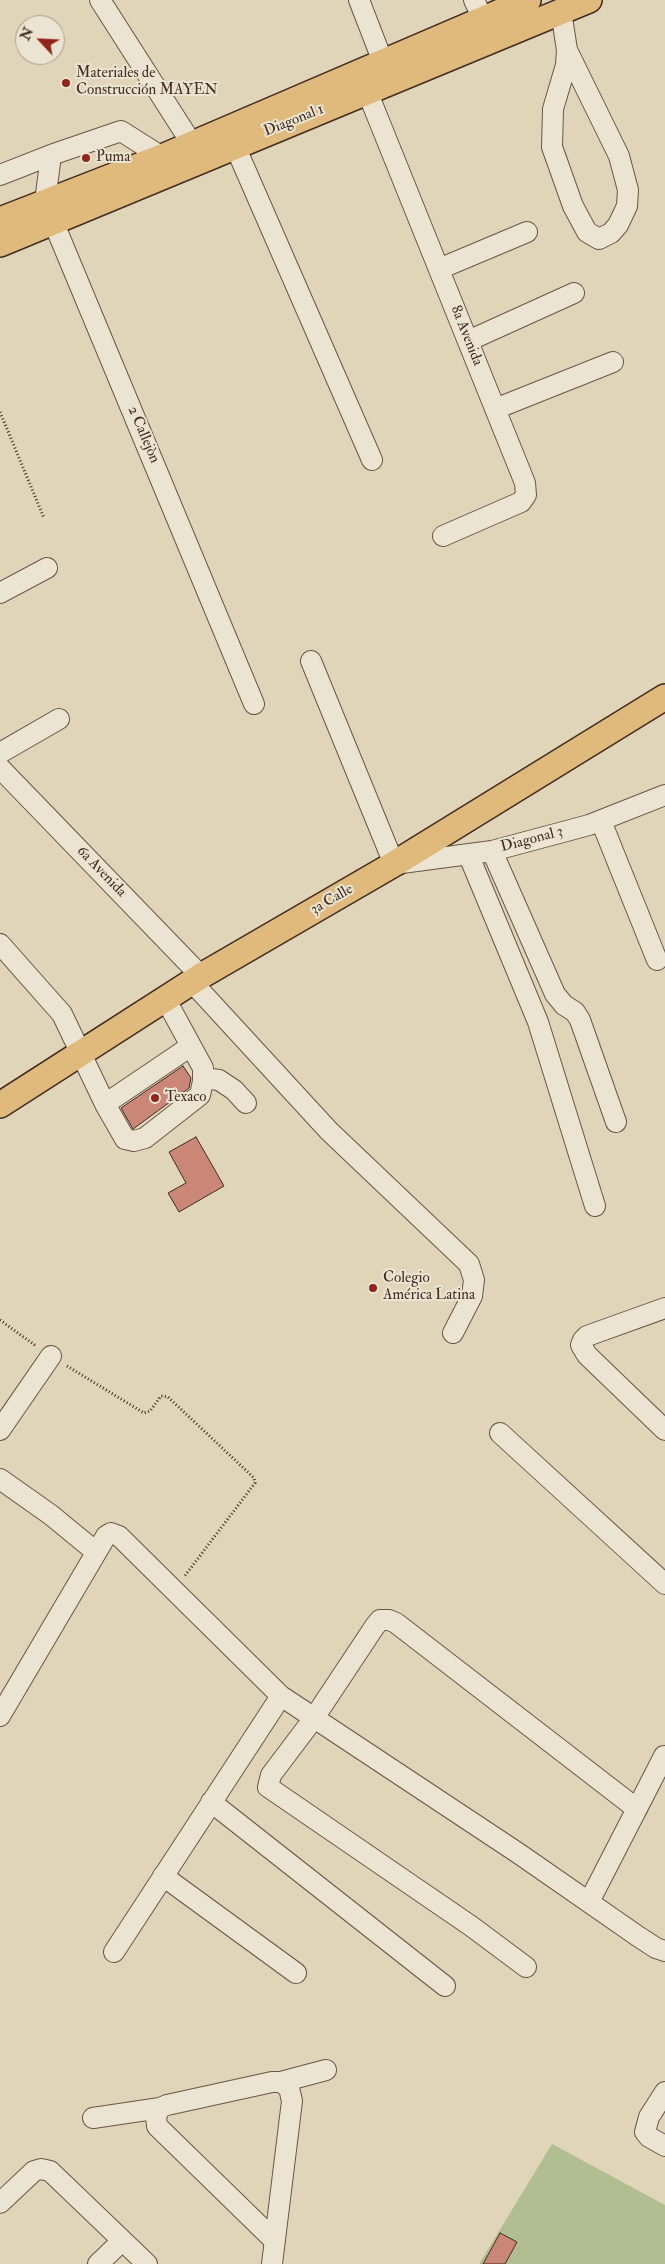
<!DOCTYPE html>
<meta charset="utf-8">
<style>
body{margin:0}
#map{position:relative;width:665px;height:2264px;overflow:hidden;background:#e1d5b9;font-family:"IM FELL Double Pica",serif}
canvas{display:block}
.north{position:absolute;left:15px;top:15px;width:50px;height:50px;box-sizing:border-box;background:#ece4d2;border:1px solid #a79a8b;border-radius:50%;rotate:295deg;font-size:14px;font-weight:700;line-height:20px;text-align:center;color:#402c20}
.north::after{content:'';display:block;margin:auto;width:18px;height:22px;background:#8f2418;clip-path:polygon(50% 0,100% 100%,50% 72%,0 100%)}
</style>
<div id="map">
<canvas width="665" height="2264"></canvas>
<div class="north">N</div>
</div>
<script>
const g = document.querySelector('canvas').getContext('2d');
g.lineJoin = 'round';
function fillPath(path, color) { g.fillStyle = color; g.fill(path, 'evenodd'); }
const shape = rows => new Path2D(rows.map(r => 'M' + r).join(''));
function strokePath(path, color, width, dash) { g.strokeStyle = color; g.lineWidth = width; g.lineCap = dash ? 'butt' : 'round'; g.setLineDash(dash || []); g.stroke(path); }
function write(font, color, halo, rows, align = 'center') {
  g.font = font + ' "IM FELL Double Pica",serif'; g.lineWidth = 4; g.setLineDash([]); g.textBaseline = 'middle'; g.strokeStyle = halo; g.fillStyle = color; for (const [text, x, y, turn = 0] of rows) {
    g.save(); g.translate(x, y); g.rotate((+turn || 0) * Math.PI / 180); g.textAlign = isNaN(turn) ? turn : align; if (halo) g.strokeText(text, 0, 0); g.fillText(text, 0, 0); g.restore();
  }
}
fillPath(shape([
 [552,2144,665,2205,665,2264,479,2264]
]), '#b1be91');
const building = shape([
 [183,1066,191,1078,189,1088,133,1129,121,1108,183,1066],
 [196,1137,224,1186,179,1212,168,1193,186,1183,169,1152,196,1137],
 [500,2233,517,2242,505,2264,483,2264,500,2233]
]);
fillPath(building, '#ca8677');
strokePath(building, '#402c20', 1);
const minor = shape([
 [100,0,192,144,198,157],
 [359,0,388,75],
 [474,0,484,21],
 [557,13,563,24,567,50,566,65,553,109,552,147,573,206,587,232,599,239,611,233,618,225,627,206,628,190,619,156,567,50],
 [367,91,525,483,526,495,521,502,443,536],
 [235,146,372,460],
 [162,157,121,131,51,155,45,202,254,704],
 [0,175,51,155],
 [439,269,527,232],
 [468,341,574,293],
 [495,409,613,362],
 [0,593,47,568],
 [311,661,394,864,492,851,589,825,665,795],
 [0,753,59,719],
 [0,768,201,976],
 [601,821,657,960],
 [492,851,555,994,564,1005,575,1012,580,1020,616,1122],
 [469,856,538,1022,595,1206],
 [0,944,62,1014,105,1104,125,1139,134,1141,145,1138,200,1095,203,1081,203,1068,166,1000],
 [192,982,329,1131,469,1264,474,1280,472,1296,453,1333],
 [203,1081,211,1079,219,1080,234,1090,246,1103],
 [105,1104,191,1046],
 [665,1308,587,1336,583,1340,581,1345,587,1355,665,1430],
 [0,1430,51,1356],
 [500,1433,665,1584],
 [0,1479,51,1515,96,1552],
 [0,1716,106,1536,111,1533,119,1536,281,1696,518,1853,639,1937,656,1948,665,1951],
 [211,1802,445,1986],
 [163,1876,296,1973],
 [589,1902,664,1756],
 [114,1952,281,1696],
 [526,1967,471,1926,268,1787,271,1775,314,1718,375,1626,380,1620,389,1620,396,1623,637,1809],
 [665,2092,649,2117,645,2132,649,2137,665,2146],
 [93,2118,160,2108],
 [0,2203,34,2171,41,2169,50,2171,147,2264],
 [275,2241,157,2126,156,2116,160,2108,167,2105,272,2082,281,2082,326,2070],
 [98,2264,122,2241],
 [272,2264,292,2101,289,2088,281,2082]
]);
const major = shape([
 [0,220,162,157,528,0],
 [0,244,589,0],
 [0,1105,201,976,394,864,665,697]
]);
strokePath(minor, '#685646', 22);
strokePath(major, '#402c20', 28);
strokePath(shape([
 [0,412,44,518],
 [0,1320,36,1346],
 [67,1366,144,1413,150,1411,161,1396,168,1397,254,1478,255,1483,184,1577]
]), '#402c20', 3, [1, 2.5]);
strokePath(minor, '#ece4d2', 20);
strokePath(major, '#e0ba7c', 25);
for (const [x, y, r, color] of [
 [66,83,5,"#8f2418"],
 [86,158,5,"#8f2418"],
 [155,1098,5,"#8f2418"],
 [373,1288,5,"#8f2418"]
]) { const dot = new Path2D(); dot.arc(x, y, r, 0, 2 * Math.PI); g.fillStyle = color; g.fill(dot); strokePath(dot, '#ece4d2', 2); }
write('15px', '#402c20', '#ece4d2', [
 ["Materiales de",76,74],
 ["Construcción MAYEN",76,91],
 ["Puma",96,158],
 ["Texaco",165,1098],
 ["Colegio",383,1279],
 ["América Latina",383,1296]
], 'left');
write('15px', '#402c20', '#ece4d2', [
 ["Diagonal 1",294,121,-22],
 ["8a Avenida",466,336,68],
 ["2 Callejòn",143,435,67],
 ["Diagonal 3",532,840,-15],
 ["6a Avenida",101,872,46],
 ["3a Calle",332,900,-30]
]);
</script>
